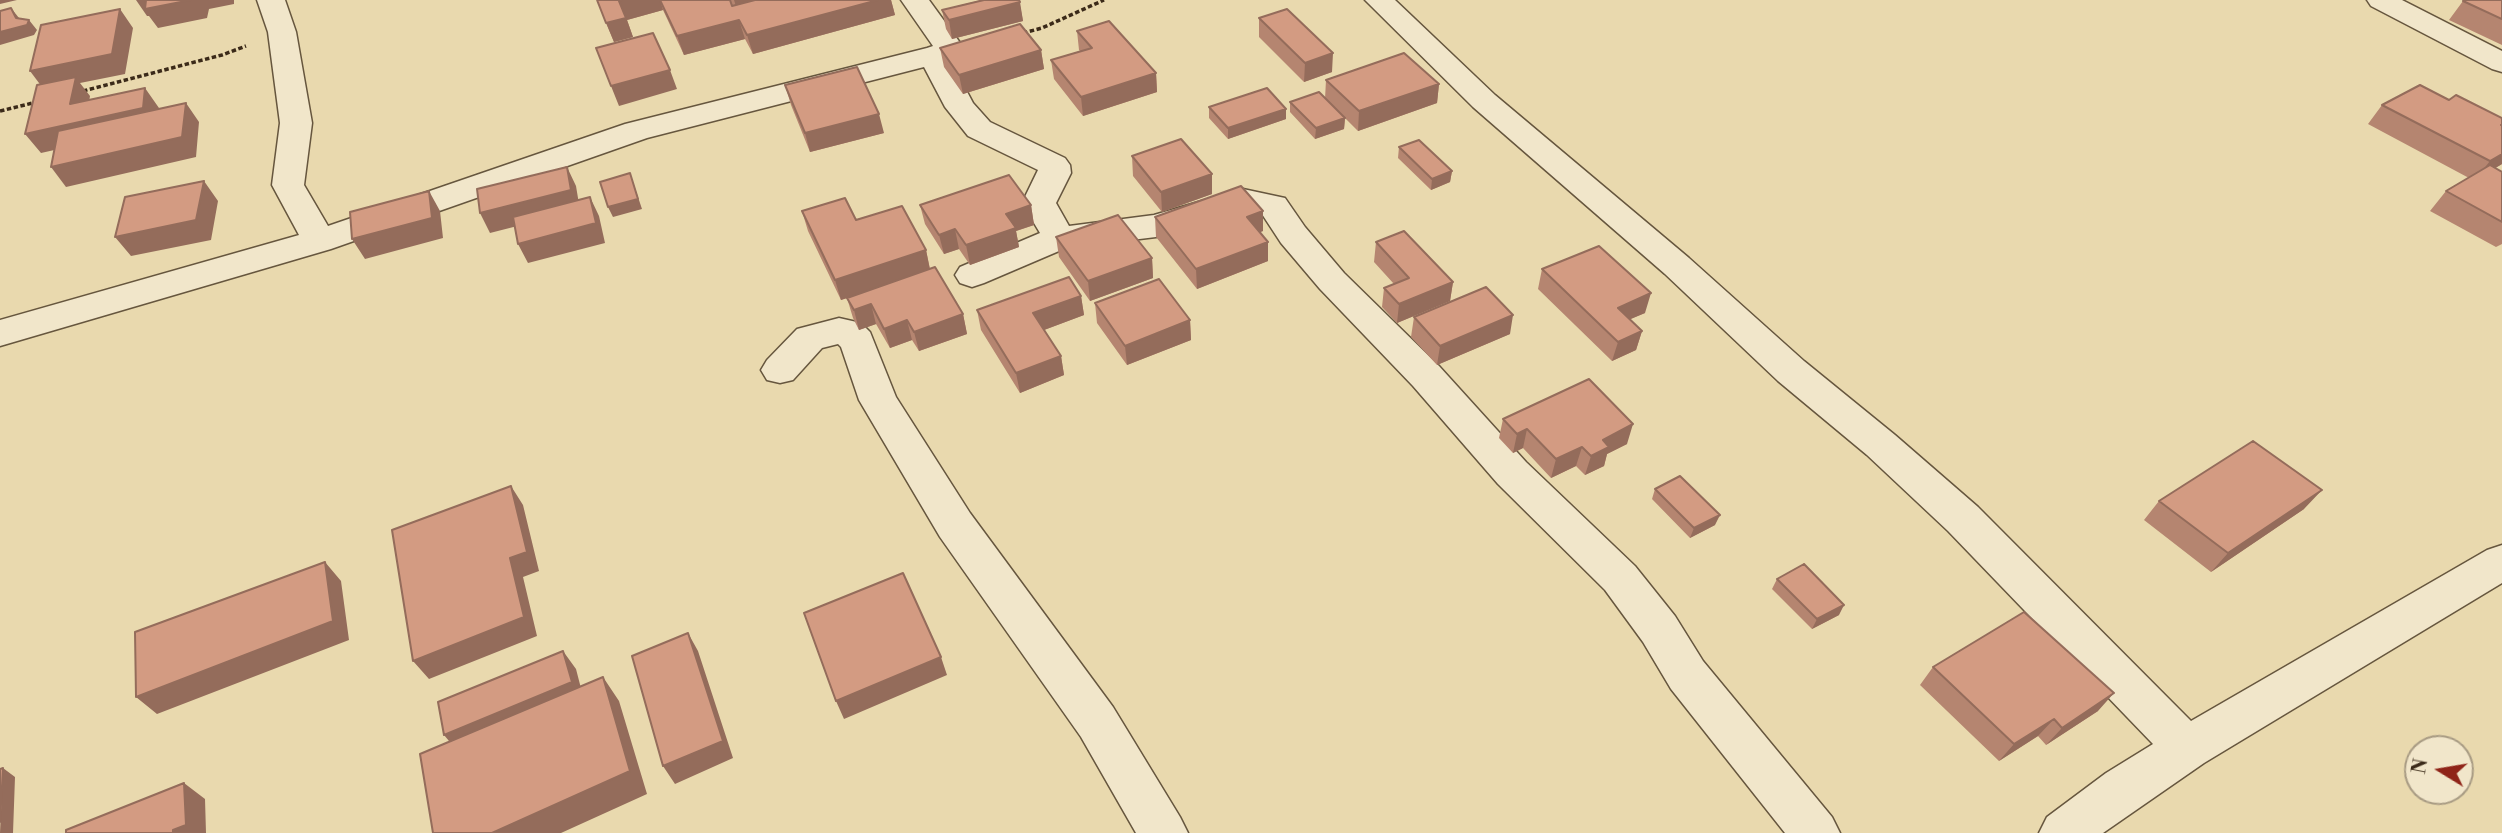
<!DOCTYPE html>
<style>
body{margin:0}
#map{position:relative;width:2502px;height:833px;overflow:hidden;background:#e9d9ae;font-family:"Libre Bodoni",serif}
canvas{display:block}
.north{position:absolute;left:2404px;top:735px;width:70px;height:70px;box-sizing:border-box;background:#f1e6ca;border:2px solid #a89b83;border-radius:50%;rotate:281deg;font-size:19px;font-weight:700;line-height:28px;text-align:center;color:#3b2a19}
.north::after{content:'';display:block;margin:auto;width:24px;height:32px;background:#8f2418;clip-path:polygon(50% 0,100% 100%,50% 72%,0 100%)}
</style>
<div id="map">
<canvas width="2502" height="833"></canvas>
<div class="north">N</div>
</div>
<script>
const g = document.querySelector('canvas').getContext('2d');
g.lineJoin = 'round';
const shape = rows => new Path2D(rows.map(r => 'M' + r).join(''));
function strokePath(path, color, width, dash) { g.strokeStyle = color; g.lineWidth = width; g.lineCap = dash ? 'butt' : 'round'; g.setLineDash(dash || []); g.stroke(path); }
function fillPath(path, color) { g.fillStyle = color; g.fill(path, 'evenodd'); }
const minor = shape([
 [257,0,285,0,296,32,312,123,304,185,328,226,625,124,927,48,933,46,901,0,929,0,966,51,961,57,953,59,954,67,973,103,990,122,1065,158,1070,165,1071,173,1056,203,1069,226,1154,215,1243,189,1285,198,1305,227,1344,273,1439,366,1526,462,1635,566,1675,616,1703,661,1832,817,1840,833,1785,833,1671,689,1643,642,1605,590,1498,484,1413,386,1320,289,1281,243,1262,214,1244,211,1156,237,1066,248,984,283,972,287,960,283,955,275,960,267,1040,233,1022,203,1038,170,968,136,945,107,924,67,647,138,331,249,0,346,0,320,299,235,272,185,280,123,268,32,257,0],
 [1365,0,1395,0,1495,95,1689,258,1804,361,1895,435,1978,507,2191,721,2487,550,2502,545,2502,583,2204,763,2103,833,2039,833,2047,817,2106,773,2153,744,1948,531,1867,455,1778,381,1665,274,1473,107,1365,0],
 [2367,0,2402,0,2502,51,2502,72,2492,69,2371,6,2367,0],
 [839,318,861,323,870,332,896,397,970,513,1113,707,1180,817,1188,833,1136,833,1081,737,940,537,859,400,841,347,838,344,822,348,793,380,780,383,767,380,761,370,767,360,797,329,839,318]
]);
strokePath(minor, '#66563e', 3);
strokePath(shape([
 [1023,33,1042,28,1104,0],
 [83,91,222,55,246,46],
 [0,111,37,102]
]), '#3b2a19', 3.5, [4.5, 2.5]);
fillPath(minor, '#f1e6ca');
fillPath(shape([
 [597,0,730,0,733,6,730,0,891,0,895,15,753,54,745,39,684,55,663,10,627,20,633,37,614,42],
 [981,0,1019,0,1023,21,952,39,946,29,942,10],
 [2502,0,2502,45,2449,20,2463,1],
 [1259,18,1332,72,1304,82,1259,37],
 [1077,31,1156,73,1157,92,1083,116,1054,79,1051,60,1080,51,1079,50],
 [940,48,1041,50,1044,69,963,94,944,67],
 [1326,80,1439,84,1437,103,1358,131,1345,118,1344,129,1315,139,1290,112,1290,102,1325,99],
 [785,85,884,133,810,152,791,105],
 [2449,100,2502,118,2502,164,2495,168,2502,172,2502,244,2496,247,2430,211,2446,191,2469,178,2368,124,2382,105],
 [1209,107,1286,119,1228,139,1209,118],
 [1399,147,1452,171,1450,182,1431,190,1398,158],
 [1132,156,1212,194,1162,212,1133,176],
 [920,205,1031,205,1034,225,1016,231,1019,247,970,265,959,249,944,254,925,224],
 [802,211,856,220,926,250,930,269,963,314,967,334,919,351,912,340,890,348,876,324,859,330,853,318,847,298,874,289,841,300,808,231],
 [1155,217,1263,231,1260,232,1268,261,1197,289,1156,237],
 [1056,237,1152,258,1153,278,1090,301,1059,257],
 [1376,242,1453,282,1450,301,1397,323,1382,307,1384,288,1394,284,1374,262],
 [1542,269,1645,313,1630,319,1642,331,1636,350,1612,361,1538,289],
 [1081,296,1084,315,1044,330,1061,356,1064,375,1020,393,981,330,977,310],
 [1095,303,1190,320,1191,340,1127,365,1097,323],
 [1414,317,1510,334,1437,365,1411,337],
 [1503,419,1627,444,1607,454,1604,466,1585,475,1576,466,1551,478,1523,448,1513,453,1499,438],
 [1655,489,1715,525,1690,538,1652,499],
 [2159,501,2304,509,2211,572,2144,520],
 [1777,579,1839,615,1812,629,1772,589],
 [1933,667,2098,711,2046,745,2038,736,1999,761,1920,685]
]), '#b58570');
fillPath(shape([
 [0,0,17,0,0,4],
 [136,0,234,0,234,4,209,9,207,18,158,28,149,16,147,16],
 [622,0,660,0,663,10,627,20,633,37,614,42,606,23,619,1],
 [734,0,810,0,740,19],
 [878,0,891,0,895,15,753,54,747,35],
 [1020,2,1023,21,952,39,949,20],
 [11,8,19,18,22,26,29,20,37,30,34,35,0,45,0,32,16,18],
 [120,9,133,28,125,74,80,83,90,96,86,120,145,88,159,108,157,127,41,153,25,134,70,104,45,91,30,71],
 [739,20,745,39,684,55,677,36],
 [1041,50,1044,69,963,94,959,75],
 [1333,53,1332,72,1304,82,1305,63],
 [670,70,677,89,619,106,611,86],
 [1156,73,1157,92,1083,116,1081,97],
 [1439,84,1437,103,1358,131,1359,111],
 [186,103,199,122,196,157,66,187,51,167],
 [1286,109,1286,119,1228,139,1228,128],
 [879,114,884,133,810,152,805,133],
 [1345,118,1344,129,1315,139,1316,128],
 [2502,154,2502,164,2474,181,2490,161],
 [567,167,576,186,580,210,490,233,480,213],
 [1452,171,1450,182,1431,190,1432,179],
 [630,173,642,209,613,217,608,207],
 [1212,174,1212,194,1162,212,1161,192],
 [204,181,218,201,211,240,131,256,115,237],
 [429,191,440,211,443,238,365,259,352,239],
 [590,197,599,216,605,243,528,263,518,244],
 [1031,205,1034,225,1016,231,1019,247,970,265,966,245,1006,214],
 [1263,211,1263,231,1247,237,1247,217],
 [955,229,959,249,944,254,939,235],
 [1268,242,1268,261,1197,289,1196,269],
 [926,250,930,270,841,300,835,280],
 [1152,258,1153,278,1090,301,1088,281],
 [1453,282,1450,301,1397,323,1399,304],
 [1651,293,1645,313,1612,327,1618,308],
 [1081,296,1084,315,1036,333,1033,313],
 [871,304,876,324,859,330,854,310],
 [963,314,967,334,919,351,914,332],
 [1513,315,1510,334,1437,365,1440,346],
 [907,320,912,340,890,348,884,329],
 [1190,320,1191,340,1127,365,1125,346],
 [1642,331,1636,350,1612,361,1618,342],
 [1061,356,1064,375,1020,393,1016,373],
 [1633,424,1627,444,1607,454,1604,466,1585,475,1591,456,1603,440],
 [1527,429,1523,448,1513,453,1517,434],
 [1582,447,1576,466,1551,478,1556,459],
 [511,486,523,505,539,571,523,577,537,636,429,679,413,661,510,558],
 [2322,490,2304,509,2211,572,2228,553],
 [1720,515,1715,525,1690,538,1694,528],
 [325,562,341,581,349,640,157,714,136,697],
 [1844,605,1839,615,1812,629,1817,619],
 [688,633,698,651,733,758,675,784,663,766],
 [563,651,576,669,584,700,459,753,444,735],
 [941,657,947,675,844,719,836,701],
 [603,677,619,701,647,794,561,833,492,833],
 [2114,693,2098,711,2046,745,2062,728],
 [2054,719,2038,736,1999,761,2014,744],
 [3,768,15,777,13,833,0,833],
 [184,783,205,799,206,833,173,833]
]), '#946c5b');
const building = shape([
 [146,0,191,0,145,9,146,0],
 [597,0,622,0,619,1,626,18,606,23,597,0],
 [660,0,730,0,732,6,755,0,878,0,747,35,739,20,677,36,660,0],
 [984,0,1019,0,1020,2,949,20,942,10,984,0],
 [2466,0,2502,0,2502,19,2463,1,2466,0],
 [11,8,16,18,29,20,27,25,0,32,0,11,11,8],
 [120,9,112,54,30,71,41,25,120,9],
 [1287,9,1333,53,1305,63,1259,18,1287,9],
 [1109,21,1156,73,1081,97,1051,60,1092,48,1077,31,1109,21],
 [1020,24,1041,50,959,75,940,48,1020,24],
 [653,33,670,70,611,86,596,48,653,33],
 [1404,53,1439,84,1359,111,1326,80,1404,53],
 [857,67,879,114,805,133,785,85,857,67],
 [76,77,70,104,145,88,143,108,25,134,37,85,76,77],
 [2420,85,2449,100,2456,95,2502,118,2502,124,2501,125,2502,125,2502,154,2490,161,2382,105,2420,85],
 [1267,88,1286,109,1228,128,1209,107,1267,88],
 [1319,92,1345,118,1316,128,1290,102,1319,92],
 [186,103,182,137,51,167,58,131,186,103],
 [1181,139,1212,174,1161,192,1132,156,1181,139],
 [1419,140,1452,171,1432,179,1399,147,1419,140],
 [2490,165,2502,172,2502,222,2446,191,2490,165],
 [567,167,571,190,480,213,477,189,567,167],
 [630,173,638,199,608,207,600,182,630,173],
 [1009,175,1031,205,1006,214,1016,228,966,245,955,229,939,235,920,205,1009,175],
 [204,181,196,220,115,237,125,197,204,181],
 [1241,186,1263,211,1247,217,1268,242,1196,269,1155,217,1241,186],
 [429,191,432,218,352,239,350,212,429,191],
 [590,197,596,223,518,244,513,217,590,197],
 [845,198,856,220,902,206,926,250,835,280,802,211,845,198],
 [1118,215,1152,258,1088,281,1056,237,1118,215],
 [1404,231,1453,282,1399,304,1384,288,1409,278,1376,242,1404,231],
 [1599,246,1651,293,1618,308,1642,331,1618,342,1542,269,1599,246],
 [935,267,963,314,914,332,907,320,884,329,871,304,854,310,847,298,935,267],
 [1069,277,1081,296,1033,313,1061,356,1016,373,977,310,1069,277],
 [1159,279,1190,320,1125,346,1095,303,1159,279],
 [1486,287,1513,315,1440,346,1414,317,1486,287],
 [1589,379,1633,424,1603,440,1609,447,1591,456,1582,447,1556,459,1527,429,1517,434,1503,419,1589,379],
 [2253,441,2322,490,2228,553,2159,501,2253,441],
 [1680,476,1720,515,1694,528,1655,489,1680,476],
 [511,486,527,552,510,558,524,617,413,661,392,530,511,486],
 [325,562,333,621,136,697,135,632,325,562],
 [1804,564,1844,605,1817,619,1777,579,1804,564],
 [903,573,941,657,836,701,804,613,903,573],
 [2024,612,2114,693,2062,728,2054,719,2014,744,1933,667,2024,612],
 [688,633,723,741,663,766,632,656,688,633],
 [563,651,572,682,444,735,438,702,563,651],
 [603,677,630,771,492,833,433,833,420,754,603,677],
 [3,768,0,822,0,769,3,768],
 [184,783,186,825,173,830,173,833,66,833,66,830,184,783]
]);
fillPath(building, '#d39b82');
strokePath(building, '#946c5b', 2);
</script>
